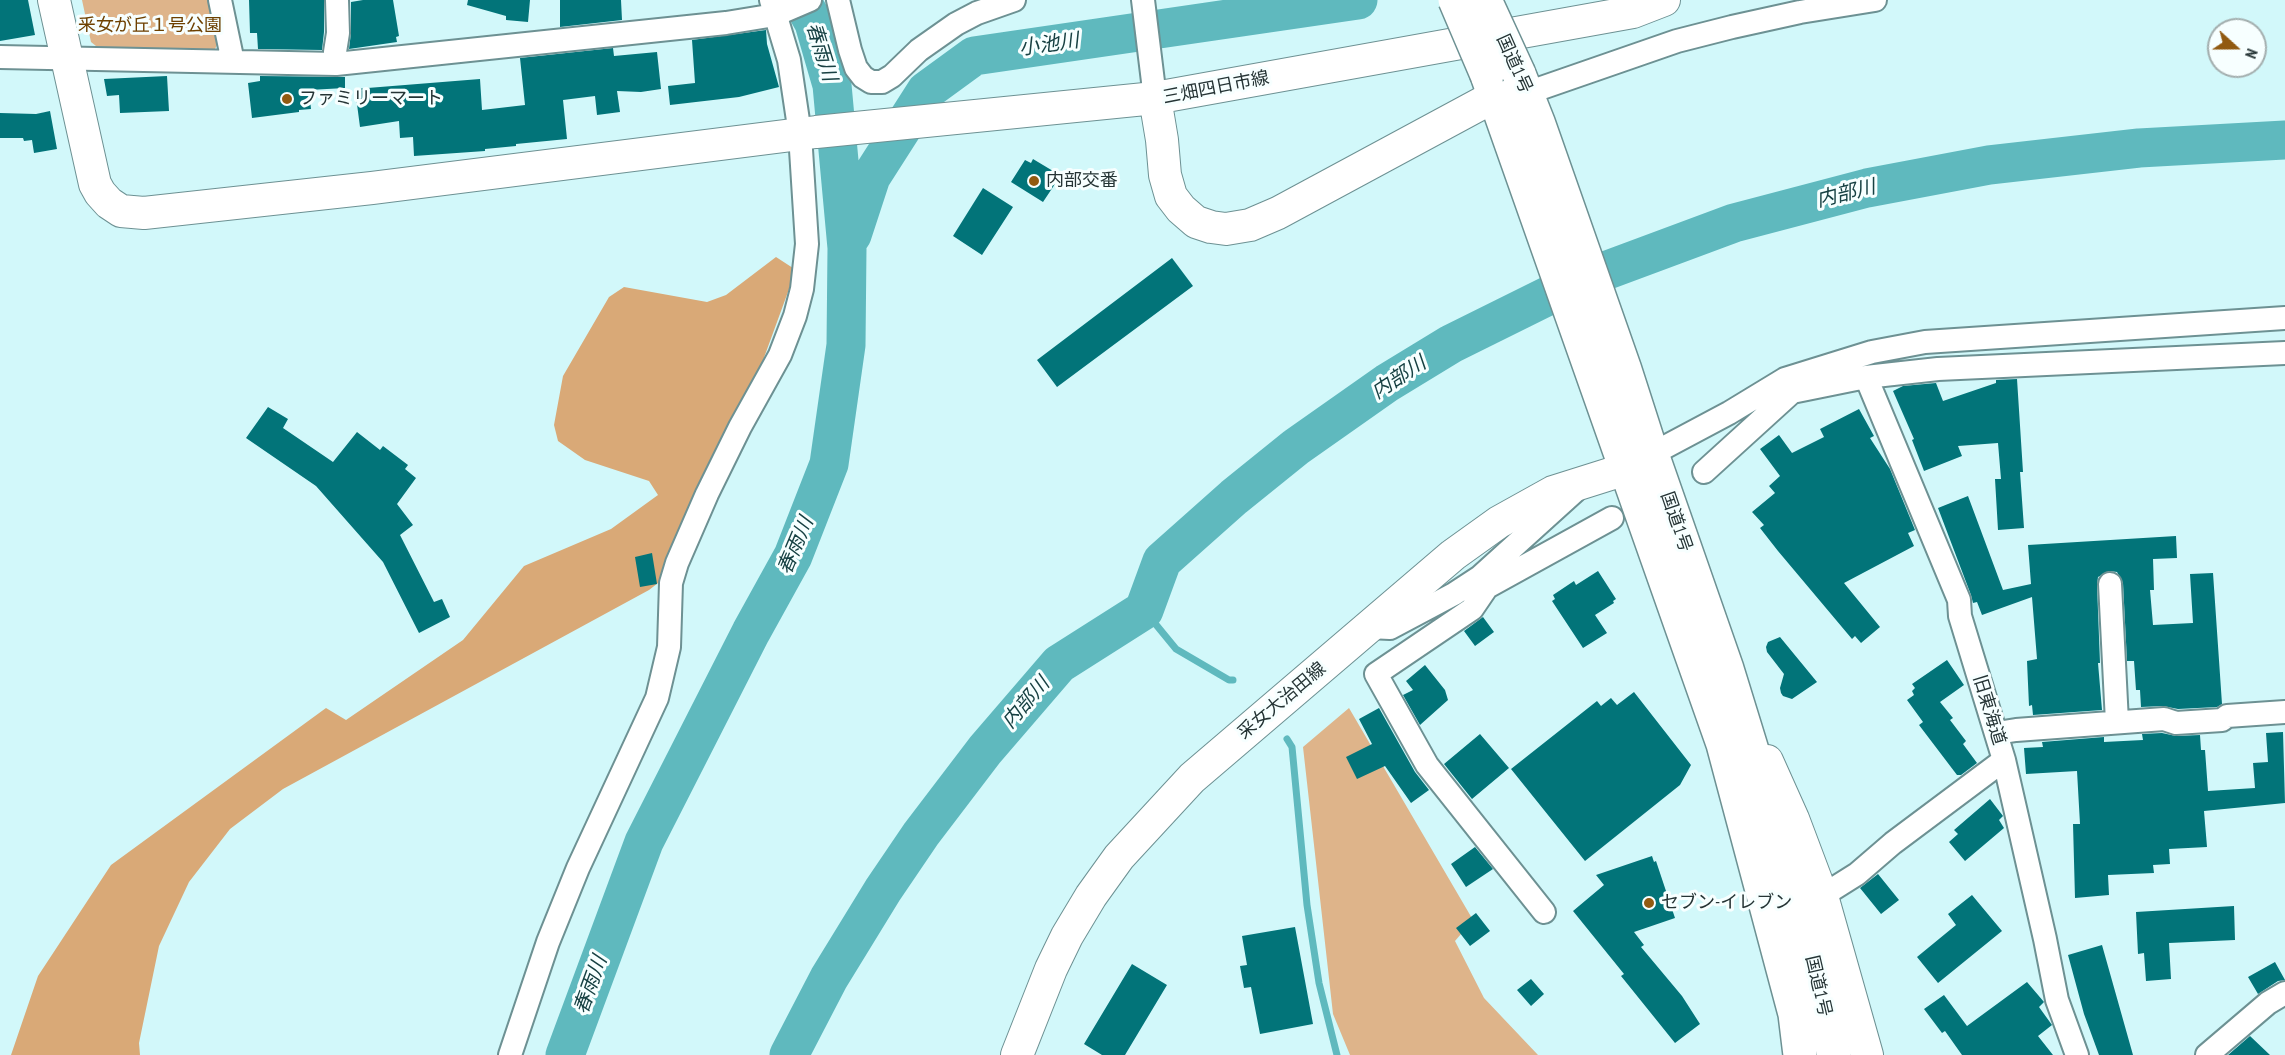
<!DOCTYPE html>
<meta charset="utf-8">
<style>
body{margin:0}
#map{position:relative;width:2285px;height:1055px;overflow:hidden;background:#d2f8fa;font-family:"PT Sans Narrow",sans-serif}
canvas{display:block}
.north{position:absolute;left:2207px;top:18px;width:60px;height:60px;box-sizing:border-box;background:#f7ffff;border:2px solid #a3aeae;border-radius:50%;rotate:111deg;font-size:16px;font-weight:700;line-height:24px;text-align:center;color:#253435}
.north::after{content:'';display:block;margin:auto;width:21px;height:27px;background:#915a11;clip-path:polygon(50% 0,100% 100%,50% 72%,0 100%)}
</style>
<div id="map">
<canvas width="2285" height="1055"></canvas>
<div class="north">N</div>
</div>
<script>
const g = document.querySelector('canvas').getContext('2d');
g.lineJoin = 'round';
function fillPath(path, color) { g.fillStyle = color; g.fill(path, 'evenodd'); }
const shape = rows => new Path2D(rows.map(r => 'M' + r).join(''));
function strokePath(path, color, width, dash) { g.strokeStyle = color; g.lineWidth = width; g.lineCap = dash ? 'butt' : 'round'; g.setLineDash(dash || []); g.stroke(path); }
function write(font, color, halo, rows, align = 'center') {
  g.font = font + ' "PT Sans Narrow","Noto Sans JP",sans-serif'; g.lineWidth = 6; g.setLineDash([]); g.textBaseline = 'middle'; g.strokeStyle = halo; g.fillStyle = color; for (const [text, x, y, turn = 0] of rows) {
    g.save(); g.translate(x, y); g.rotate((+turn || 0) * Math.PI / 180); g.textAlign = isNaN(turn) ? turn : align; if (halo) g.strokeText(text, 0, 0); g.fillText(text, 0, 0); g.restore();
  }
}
fillPath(shape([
 [82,0,209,0,218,43,214,51,101,50,91,42],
 [1349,708,1473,920,1455,941,1484,998,1538,1055,1350,1055,1333,1014,1303,747]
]), '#deb48a');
fillPath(shape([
 [776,257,796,270,720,478,679,567,649,590,283,789,230,829,189,882,159,946,139,1043,140,1055,11,1055,38,976,111,865,326,708,346,720,463,640,524,566,611,529,658,495,649,481,585,460,558,441,554,425,563,376,609,297,624,287,707,302,726,295]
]), '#d9a977');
strokePath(shape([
 [1144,610,1176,649,1229,680,1233,680],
 [1287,739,1292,747,1307,905,1319,983,1337,1055]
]), '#5fb9be', 7);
strokePath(shape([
 [852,235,871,177,926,91,974,56,1358,0],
 [565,1055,644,842,751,632,793,556,829,464,846,345,847,248,832,85,814,23,801,0],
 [789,1055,829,978,883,890,921,834,985,750,1059,664,1144,610,1162,561,1234,497,1296,447,1387,383,1451,344,1578,281,1734,223,1867,188,1989,165,2139,148,2285,140]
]), '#5fb9be', 39);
fillPath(shape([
 [0,0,28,0,35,35,0,41],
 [249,0,324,0,324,32,322,50,258,49,257,33,250,33],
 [363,0,393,0,399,36,396,37,397,42,349,49,351,33,351,2],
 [468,0,530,0,528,22,506,20,506,16,467,5],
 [560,0,621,0,622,20,560,27],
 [766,30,767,44,779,87,739,97,670,105,668,86,695,83,692,40],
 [613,48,614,56,657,52,661,89,641,92,617,91,620,112,597,115,595,96,563,100,567,139,516,144,516,146,485,149,485,151,414,156,413,137,400,138,399,121,360,127,355,89,480,79,482,110,525,105,520,58],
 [167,76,169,111,120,113,119,95,107,96,104,79],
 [260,76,345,77,345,88,309,90,311,109,299,110,299,112,252,118,248,83,260,81],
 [50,111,57,149,34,153,32,140,24,141,23,138,0,138,0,113,36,114],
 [1033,159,1053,171,1050,176,1057,181,1043,202,1011,182,1025,160,1031,163],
 [983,188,1013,207,982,255,953,236],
 [1172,258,1193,286,1057,387,1037,360],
 [2017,379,2023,472,2020,472,2024,528,1998,530,1995,479,2001,479,1998,443,1958,446,1962,456,1924,471,1912,440,1914,439,1893,391,1903,386,1936,383,1943,401,1996,383,1996,380],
 [268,407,288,419,283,428,333,462,357,432,380,450,383,446,408,465,405,469,416,478,397,504,413,525,400,535,434,602,442,599,450,617,419,633,383,562,316,486,246,438],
 [1859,409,1874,436,1870,438,1890,469,1915,530,1908,533,1914,546,1844,583,1880,627,1861,643,1855,636,1852,639,1778,551,1760,528,1764,525,1752,512,1775,493,1769,486,1780,476,1760,449,1779,435,1792,453,1824,437,1820,429],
 [1968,496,2003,590,2031,584,2028,545,2176,536,2177,558,2153,559,2154,590,2150,590,2153,625,2193,623,2190,574,2213,573,2222,704,2217,707,2178,709,2163,706,2141,707,2140,690,2136,690,2134,661,2127,661,2123,583,2117,572,2109,571,2098,577,2097,585,2100,663,2098,663,2102,710,2033,715,2032,705,2029,706,2027,661,2037,659,2032,597,1982,615,1977,602,1973,603,1971,595,1938,508],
 [652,553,657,584,640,587,635,557],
 [1598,571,1616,599,1613,601,1614,603,1595,615,1607,633,1583,648,1552,601,1555,599,1553,595,1574,581,1576,585],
 [1483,617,1494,632,1475,646,1464,631],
 [1780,637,1817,682,1792,699,1783,696,1781,693,1780,688,1784,674,1767,652,1766,647,1768,642],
 [1947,660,1964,685,1940,702,1953,718,1950,720,1966,741,1963,744,1977,763,1961,775,1957,775,1919,725,1923,722,1907,700,1914,695,1912,691,1915,688,1912,684],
 [1425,665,1445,690,1448,700,1420,725,1403,695,1413,690,1406,681],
 [1634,692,1691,765,1680,785,1585,861,1511,769,1597,701,1601,706,1611,698,1617,705],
 [1379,708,1415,772,1429,790,1411,803,1385,766,1357,779,1346,757,1372,744,1359,719],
 [2283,732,2285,803,2204,811,2207,847,2169,849,2170,864,2153,865,2154,873,2108,875,2109,895,2075,898,2073,824,2080,824,2077,771,2026,774,2024,748,2043,747,2042,742,2104,737,2104,742,2143,740,2142,734,2162,733,2176,736,2200,735,2201,750,2205,750,2208,791,2255,788,2253,763,2268,762,2266,733],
 [1480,734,1509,768,1472,799,1444,764],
 [1990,799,2003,816,1999,820,2004,828,1965,861,1949,842,1958,834,1954,830],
 [1475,847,1493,869,1466,887,1451,864],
 [1652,856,1654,862,1656,861,1675,918,1634,932,1644,945,1641,947,1682,996,1700,1024,1675,1043,1621,976,1624,974,1573,911,1604,885,1596,875],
 [1878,874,1899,900,1881,914,1860,888],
 [1972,895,2002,931,1938,983,1917,957,1956,925,1948,914],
 [2234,906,2235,940,2169,943,2171,979,2146,981,2144,953,2138,954,2136,912],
 [1476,913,1490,931,1470,946,1456,928],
 [1295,927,1313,1024,1260,1034,1251,987,1244,988,1240,966,1247,965,1242,936],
 [2102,945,2133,1055,2099,1055,2084,1014,2068,955],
 [2275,962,2285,980,2278,981,2258,994,2248,977],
 [1132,964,1167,985,1125,1055,1102,1055,1084,1044],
 [1531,979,1544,994,1531,1006,1517,990],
 [2027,982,2044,1002,2039,1007,2052,1025,2038,1036,2053,1055,1962,1055,1945,1031,1942,1033,1924,1009,1944,995,1967,1026],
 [2250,1036,2270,1055,2228,1055]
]), '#027479');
const street = shape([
 [220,0,233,62],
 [838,0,850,50,856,68,863,77,871,82,882,82,892,76,919,50,956,24,977,13,1014,0],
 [1143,0,1155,98],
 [0,57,336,64,726,23,775,15,810,0],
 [336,64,335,52,338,33,337,0],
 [1527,93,1677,41,1732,27,1800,12,1875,0],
 [1866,377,1959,600,1960,616,2004,760,2045,939,2057,1000,2077,1055],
 [1785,379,1792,392,1866,377,1938,369,2285,353],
 [1652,454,1729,413,1785,379,1872,352,1925,342,2285,318],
 [1704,472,1792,392],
 [2110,584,2117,722],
 [1369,627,1390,628,1454,594,1480,577,1575,491],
 [1997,733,2016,730,2164,719,2176,723,2222,720,2227,716,2285,712],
 [1822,896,1857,874,1893,843,2004,760],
 [1544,912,1427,765,1376,674,1472,609,1487,587,1612,518],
 [510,1055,548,942,578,868,657,698,669,647,671,583,677,563,707,494,740,427,780,355,795,316,802,289,807,244,800,134,789,60,771,0],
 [2207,1055,2268,1003,2285,993]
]);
const secondary = shape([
 [54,0,95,184,100,193,109,203,121,211,144,213,372,188,816,132,1155,98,1633,12,1664,0],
 [1155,98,1162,140,1165,175,1171,196,1181,209,1196,222,1211,227,1226,229,1250,225,1278,213,1495,96],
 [1767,761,1793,819,1822,896,1867,1055],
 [1017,1055,1051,969,1067,936,1091,896,1119,857,1192,778,1453,555,1499,522,1553,492,1626,469,1649,456]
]);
const highway = shape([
 [1519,74,1538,122,1625,370,1652,454,1727,669,1799,903,1834,1055],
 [1487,75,1723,744,1795,1014,1800,1055]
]);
strokePath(street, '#6d9193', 26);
strokePath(secondary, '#6d9193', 34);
strokePath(highway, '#6d9193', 36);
strokePath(street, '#fff', 22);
strokePath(secondary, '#fff', 32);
strokePath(highway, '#fff', 33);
const highwayBridge = shape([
 [1455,0,1487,75],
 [1485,0,1519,74]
]);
strokePath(highwayBridge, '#6d9193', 36, []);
strokePath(highwayBridge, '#fff', 33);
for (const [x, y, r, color] of [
 [287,99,6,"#915a11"],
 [1034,181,6,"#915a11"],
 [1649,903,6,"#915a11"]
]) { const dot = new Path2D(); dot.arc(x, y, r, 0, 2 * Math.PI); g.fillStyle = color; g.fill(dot); strokePath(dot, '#f7ffff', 2); }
write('18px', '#6d4000', '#f7ffff', [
 ["釆女が丘１号公園",150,26]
]);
write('18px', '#253435', '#f7ffff', [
 ["国道1号",1514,64,66],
 ["三畑四日市線",1216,88,-11],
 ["国道1号",1676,522,71],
 ["采女大治田線",1282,701,-40],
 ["旧東海道",1989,710,73],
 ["国道1号",1818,986,77]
]);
write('18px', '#253435', '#f7ffff', [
 ["ファミリーマート",299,99],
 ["内部交番",1046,181],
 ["セブン-イレブン",1661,903]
], 'left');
write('italic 20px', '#174143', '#f7ffff', [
 ["小池川",1049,45,-8],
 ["春雨川",821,52,73],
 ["内部川",1846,194,-14],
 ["内部川",1399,378,-33],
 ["春雨川",796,546,-67],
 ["内部川",1026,703,-49],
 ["春雨川",591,985,-70]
]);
</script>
